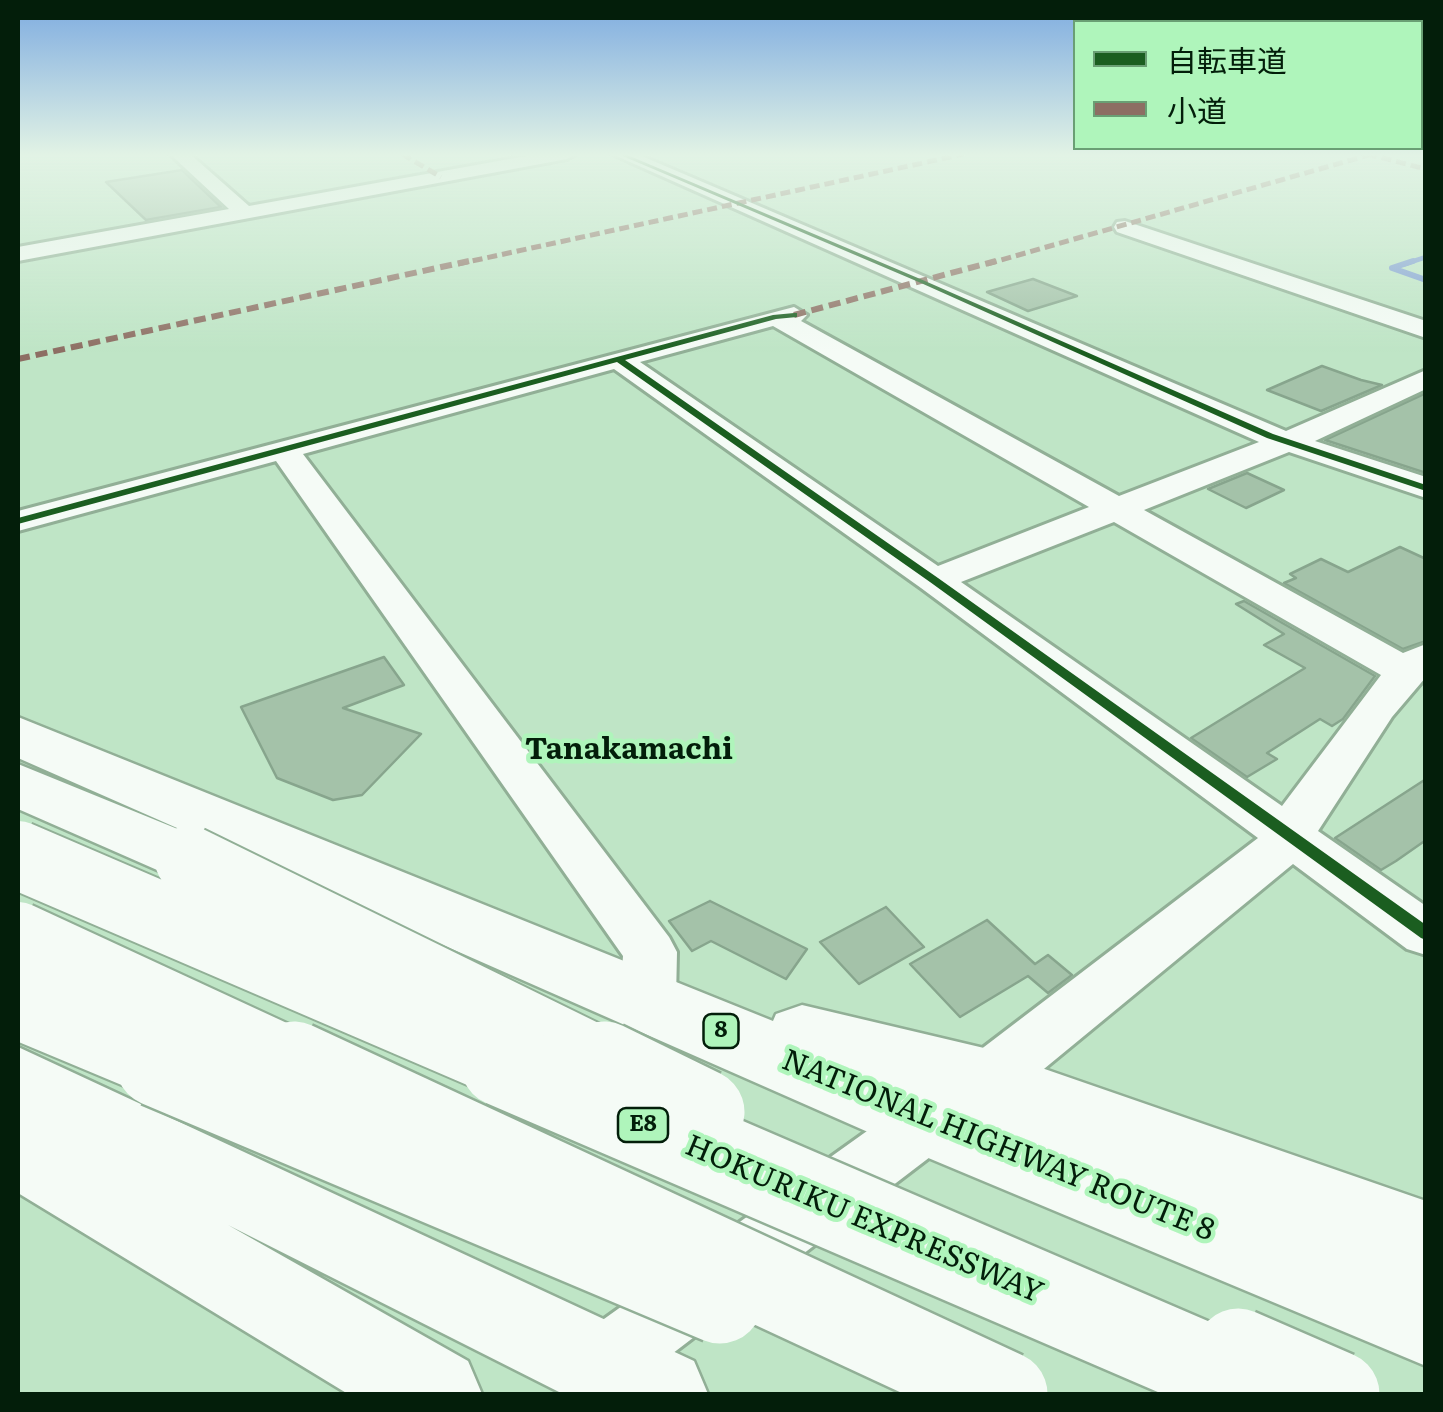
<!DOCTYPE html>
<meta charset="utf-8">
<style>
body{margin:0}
#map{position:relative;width:1443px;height:1412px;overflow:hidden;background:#bfe5c6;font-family:Literata,"Noto Sans JP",serif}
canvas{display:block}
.frame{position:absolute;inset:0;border:20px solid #031e0a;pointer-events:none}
.legend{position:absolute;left:1073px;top:20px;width:350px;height:130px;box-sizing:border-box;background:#aff5bb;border:2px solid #6a9f74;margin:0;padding:12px 18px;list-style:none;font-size:30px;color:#031e0a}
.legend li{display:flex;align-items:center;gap:20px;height:50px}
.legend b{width:50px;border:2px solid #6a9f74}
</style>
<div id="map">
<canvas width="1443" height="1412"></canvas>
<div class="frame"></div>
<ul class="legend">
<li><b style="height:12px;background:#1b5e20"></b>自転車道</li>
<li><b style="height:12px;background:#8d6e63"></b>小道</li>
</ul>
</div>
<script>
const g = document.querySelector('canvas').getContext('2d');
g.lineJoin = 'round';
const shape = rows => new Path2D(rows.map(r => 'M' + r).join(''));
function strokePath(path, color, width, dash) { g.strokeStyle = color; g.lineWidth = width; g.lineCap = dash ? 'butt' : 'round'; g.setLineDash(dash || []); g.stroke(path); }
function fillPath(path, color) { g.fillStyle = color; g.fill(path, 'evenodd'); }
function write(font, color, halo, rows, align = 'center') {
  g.font = font + ' Literata,serif'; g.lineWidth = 9; g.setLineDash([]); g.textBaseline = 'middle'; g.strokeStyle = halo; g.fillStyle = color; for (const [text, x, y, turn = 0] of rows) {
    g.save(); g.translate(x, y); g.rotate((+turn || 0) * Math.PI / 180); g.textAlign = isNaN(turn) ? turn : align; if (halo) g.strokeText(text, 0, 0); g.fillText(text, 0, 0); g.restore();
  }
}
strokePath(shape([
 [1405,264,1426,257]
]), '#7e9dd3', 5);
strokePath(shape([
 [1413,261,1392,268,1426,280]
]), '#7e9dd3', 6);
const building = shape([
 [182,170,221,207,146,220,106,182,182,170],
 [1033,279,1077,296,1028,311,987,292,1033,279],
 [1322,366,1361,380,1382,385,1321,411,1267,390,1322,366],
 [1426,393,1426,473,1325,440,1426,393],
 [1247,473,1284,490,1246,508,1208,489,1247,473],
 [1400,547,1426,559,1426,641,1403,649,1284,583,1296,578,1290,574,1321,559,1348,572,1400,547],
 [1244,601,1375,676,1343,719,1332,726,1320,719,1267,753,1277,759,1247,777,1191,738,1305,668,1264,645,1284,634,1236,604,1244,601],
 [384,657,404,685,343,708,421,734,362,795,333,800,277,778,241,707,384,657],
 [1426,779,1426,840,1396,861,1381,870,1335,838,1426,779],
 [710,901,807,949,786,979,711,941,692,951,669,921,710,901],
 [886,907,924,947,859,984,820,942,886,907],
 [987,920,1035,964,1048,955,1072,975,1048,993,1028,976,960,1017,910,964,987,920]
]);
fillPath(building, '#a4c2a9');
strokePath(building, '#87a58d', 2.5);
const street = shape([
 [170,154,190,154,249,206,537,154,576,154,567,159,18,261,18,247,229,209,170,154],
 [612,154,637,154,1286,431,1426,370,1426,389,1315,441,1426,477,1426,498,1289,452,1144,510,1403,653,1426,644,1426,677,1392,717,1318,831,1426,906,1426,955,1407,949,1293,864,1005,1101,984,1108,963,1101,954,1082,963,1063,1258,838,921,588,614,369,303,454,669,937,677,952,676,999,668,1015,648,1022,628,1015,620,999,623,956,276,461,18,531,18,511,794,307,807,315,801,321,1119,496,1259,442,612,154],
 [773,326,1089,507,938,566,640,362,773,326],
 [1114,522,1381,675,1282,806,961,582,1114,522],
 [1125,221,1426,321,1426,338,1117,232,1114,227,1117,222,1125,221],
 [930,1093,951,1101,960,1121,951,1141,626,1389,614,1394,588,1394,576,1389,565,1364,576,1339,909,1101,930,1093]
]);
const highway = shape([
 [18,717,773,1021,776,1014,802,1005,984,1048,1426,1201,1426,1366,902,1147,18,758,18,717],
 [18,764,212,843,221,860,212,877,189,884,18,809,18,764],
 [18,1047,694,1361,708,1394,563,1394,228,1225,468,1361,482,1394,348,1394,18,1193,18,1047]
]);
strokePath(street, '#91af96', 6);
strokePath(highway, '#91af96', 5);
fillPath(street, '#f5fbf6');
fillPath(highway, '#f5fbf6');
const highwayBridgeFar1 = shape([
 [18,855,509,1066],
 [189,860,609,1066],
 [18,936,299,1066],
 [18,1005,164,1066]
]);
const highwayBridge = shape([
 [158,1064,720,1301],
 [294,1064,1005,1394],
 [503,1064,1270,1394],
 [604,1064,702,1112],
 [1238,1351,1337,1394]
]);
strokePath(highwayBridgeFar1, '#91af96', 72, []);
strokePath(highwayBridge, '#91af96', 90, []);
strokePath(highwayBridgeFar1, '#f5fbf6', 68);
strokePath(highwayBridge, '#f5fbf6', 85);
strokePath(shape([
 [402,154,441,177],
 [1367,154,1426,169],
 [458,264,964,154],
 [987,264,1372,154]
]), '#8d6e63', 5, [10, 5]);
strokePath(shape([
 [794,315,996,261],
 [18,359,469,261]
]), '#8d6e63', 6, [12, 6]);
fillPath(shape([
 [618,154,625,154,925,281,1273,434,1426,485,1426,491,1267,438,921,283,618,154],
 [794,313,797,313,797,317,776,319,625,360,938,578,1426,925,1426,940,1421,938,930,582,617,362,18,524,18,518,773,315,794,313]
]), '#1b5e20');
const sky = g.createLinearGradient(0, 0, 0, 352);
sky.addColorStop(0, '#7dabe0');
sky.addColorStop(0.44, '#e2f3e5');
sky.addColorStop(1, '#e2f3e500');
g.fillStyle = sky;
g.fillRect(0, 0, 1443, 352);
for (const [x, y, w] of [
 [721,1031,35],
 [643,1125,50]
]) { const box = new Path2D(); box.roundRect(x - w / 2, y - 17, w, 34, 8); g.fillStyle = '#aff5bb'; g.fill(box); strokePath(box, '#031e0a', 2.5); }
write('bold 22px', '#031e0a', null, [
 ["8",721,1031],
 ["E8",643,1125]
]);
write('bold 30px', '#031e0a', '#aff5bb', [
 ["Tanakamachi",629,750]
]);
write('30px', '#031e0a', '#aff5bb', [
 ["NATIONAL HIGHWAY ROUTE 8",998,1146,22],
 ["HOKURIKU EXPRESSWAY",864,1220,23]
]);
</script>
